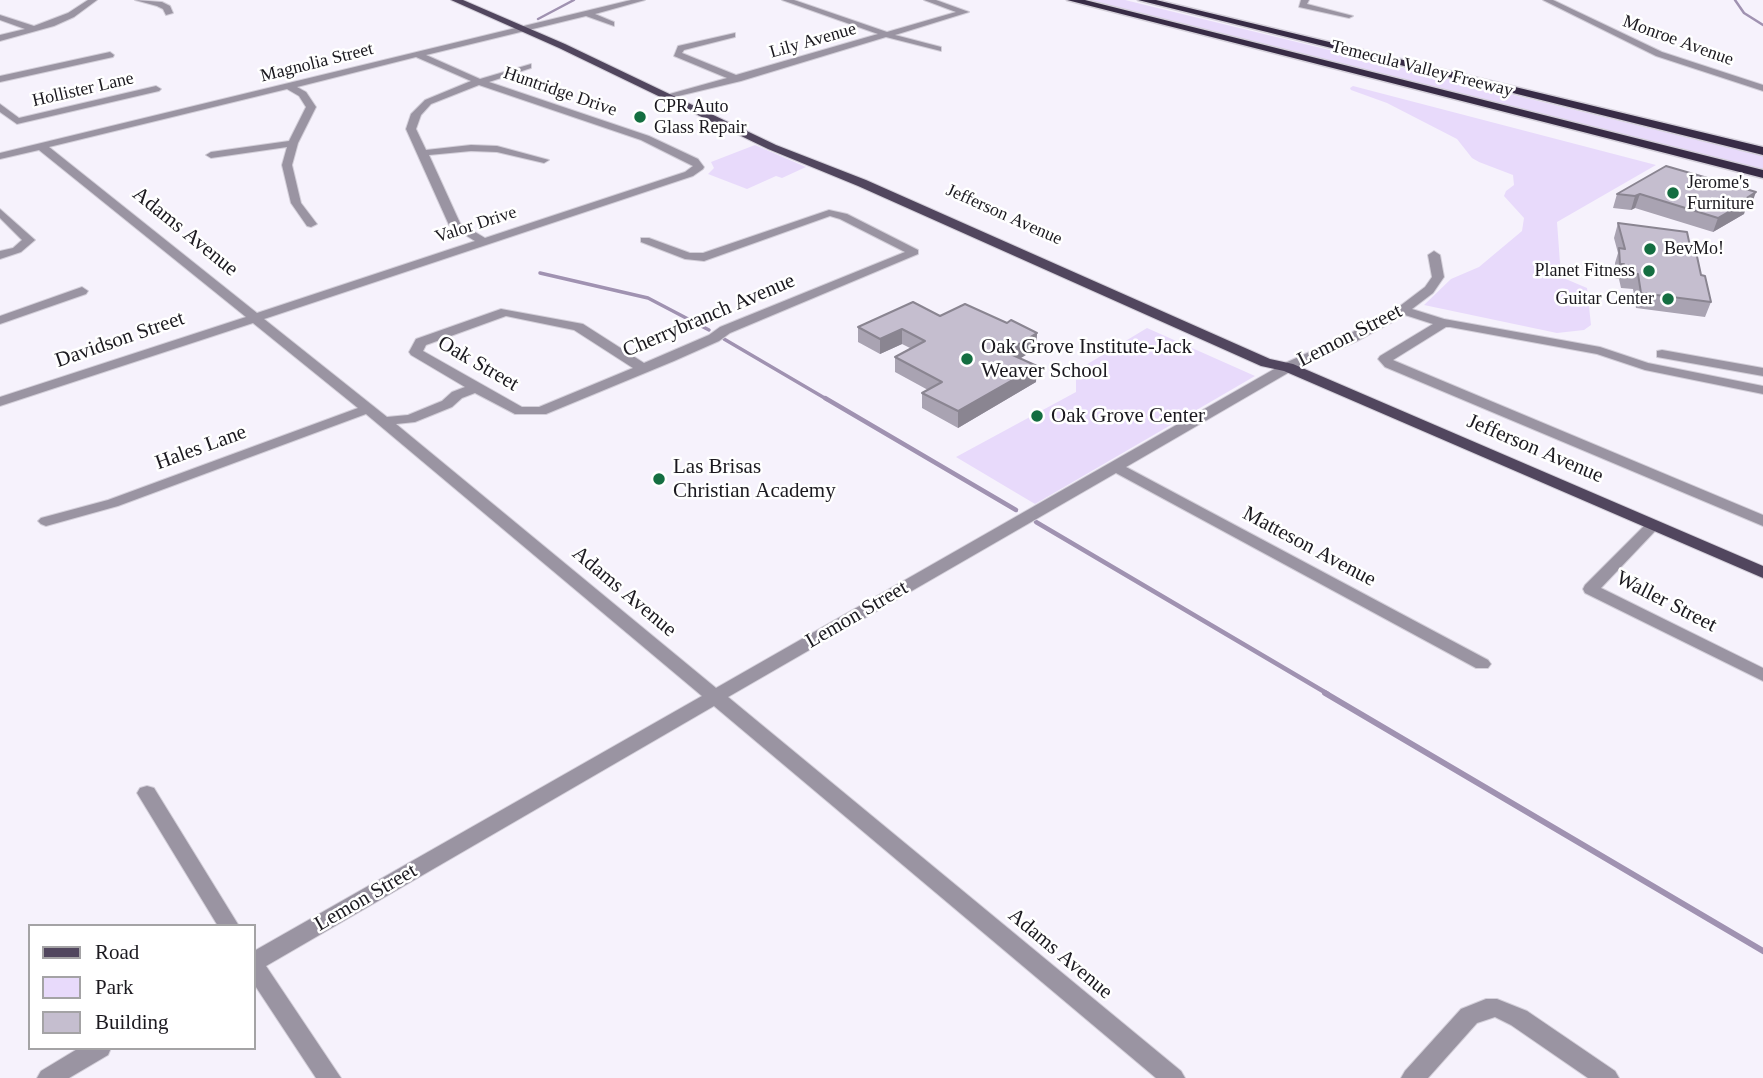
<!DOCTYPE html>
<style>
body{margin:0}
#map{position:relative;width:1763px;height:1078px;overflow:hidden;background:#f6f2fc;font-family:"Times New Roman",serif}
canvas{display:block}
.legend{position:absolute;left:28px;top:924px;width:228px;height:126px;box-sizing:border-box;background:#fff;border:2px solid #a4a3a5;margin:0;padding:9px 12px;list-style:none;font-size:21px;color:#1b191f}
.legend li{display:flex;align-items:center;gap:14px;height:35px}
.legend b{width:35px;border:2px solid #a4a3a5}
</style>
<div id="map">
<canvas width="1763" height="1078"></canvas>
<ul class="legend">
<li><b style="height:9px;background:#51465e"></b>Road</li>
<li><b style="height:19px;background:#e8dafb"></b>Park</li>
<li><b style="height:19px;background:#c5becf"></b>Building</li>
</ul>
</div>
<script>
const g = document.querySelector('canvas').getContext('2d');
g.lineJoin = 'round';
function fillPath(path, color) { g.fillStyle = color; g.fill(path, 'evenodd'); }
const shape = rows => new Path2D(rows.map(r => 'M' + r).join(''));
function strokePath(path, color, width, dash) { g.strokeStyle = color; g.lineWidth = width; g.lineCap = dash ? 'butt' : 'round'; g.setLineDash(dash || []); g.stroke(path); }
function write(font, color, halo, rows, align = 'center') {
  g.font = font + ' "Times New Roman",serif'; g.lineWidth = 5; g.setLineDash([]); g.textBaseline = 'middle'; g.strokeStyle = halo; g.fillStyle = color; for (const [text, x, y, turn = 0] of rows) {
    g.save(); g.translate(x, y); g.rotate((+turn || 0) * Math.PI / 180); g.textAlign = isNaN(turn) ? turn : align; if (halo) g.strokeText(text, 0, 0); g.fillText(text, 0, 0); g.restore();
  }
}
fillPath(shape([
 [1082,0,1125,0,1763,156,1763,171],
 [1353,86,1656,165,1557,222,1561,277,1587,288,1591,325,1584,330,1557,333,1424,305,1451,279,1479,267,1522,231,1524,218,1504,196,1506,191,1514,185,1513,175,1479,162,1472,158,1457,139,1387,103,1351,90,1350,88],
 [755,145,806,167,782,178,776,176,747,189,708,174,714,168,711,162],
 [1147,328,1255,376,1035,504,956,457,1076,392,1076,371]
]), '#e8dafb');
strokePath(shape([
 [1735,0,1744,13,1763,25],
 [538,19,574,0]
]), '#a092b1', 2.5);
strokePath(shape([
 [540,273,648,298,709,330],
 [724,339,828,400]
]), '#a092b1', 3.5);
strokePath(shape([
 [825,398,1016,510],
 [1036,522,1328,694]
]), '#a092b1', 4.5);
strokePath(shape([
 [1325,693,1763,951]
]), '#a092b1', 6);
const minor = shape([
 [88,0,97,0,74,17,54,26,0,41,0,35,25,29,0,20,0,15,34,26,68,13,88,0],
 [135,0,162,2,170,6,173,13,166,15,163,9,157,6,135,0],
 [631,0,645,0,595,14,614,22,614,26,586,16,426,55,480,79,531,64,531,68,489,82,649,136,698,159,704,167,703,169,693,176,264,319,387,417,408,415,442,401,452,392,465,387,411,355,409,352,416,339,501,309,583,324,644,363,709,335,720,327,905,252,840,219,830,216,704,261,685,259,641,242,641,238,649,238,690,253,703,253,829,210,847,214,918,250,918,254,730,333,719,341,674,361,546,414,515,414,475,393,462,398,452,407,415,422,396,424,716,688,1283,364,1347,335,1396,309,1425,287,1432,277,1428,255,1434,251,1440,255,1444,277,1433,293,1412,309,1444,319,1600,347,1648,363,1763,386,1763,394,1645,370,1597,354,1450,327,1446,327,1393,360,1395,361,1763,515,1763,526,1385,367,1378,359,1380,356,1433,324,1405,315,1357,341,1293,370,1126,467,1488,660,1491,664,1488,668,1476,668,1116,473,728,697,1181,1071,1185,1078,1156,1078,714,706,266,966,341,1078,316,1078,254,984,254,951,702,696,366,414,118,506,46,526,41,524,38,521,41,518,108,500,358,408,253,323,0,406,0,397,246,317,39,150,0,159,0,153,631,0],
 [416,57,471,81,425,100,411,114,406,129,449,225,475,241,257,313,49,147,287,89,299,96,306,107,289,141,211,152,206,155,211,158,287,147,282,165,291,203,307,226,311,227,317,224,301,203,292,165,298,143,316,107,306,92,297,87,416,57],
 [479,85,641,140,693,166,685,172,485,238,460,223,429,155,471,151,497,152,544,163,549,160,497,146,471,145,426,150,416,129,421,115,431,104,479,85],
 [506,316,574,330,633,368,539,407,522,407,423,351,426,345,506,316],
 [782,0,794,0,887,32,956,12,924,0,936,0,969,12,895,35,941,47,941,51,886,37,741,81,666,99,666,95,727,78,674,56,678,46,735,33,735,37,684,50,682,53,736,75,878,34,782,0],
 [1301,0,1309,0,1307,4,1353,16,1349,18,1299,7,1301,0],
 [1543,0,1553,0,1662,52,1763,85,1763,91,1656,56,1543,0],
 [110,52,114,55,113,57,0,82,0,76,110,52],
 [156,86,161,89,159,91,17,124,0,112,0,104,19,118,156,86],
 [0,209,35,240,21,252,0,259,0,251,13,248,22,240,0,218,0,209],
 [82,287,88,291,86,294,0,324,0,316,82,287],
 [1662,350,1763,368,1763,376,1657,357,1657,351,1662,350],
 [1653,520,1661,525,1658,528,1601,588,1763,668,1763,681,1585,593,1583,589,1585,585,1648,522,1653,520],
 [147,786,154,788,239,926,218,926,137,793,140,788,147,786],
 [1486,999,1497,999,1527,1011,1615,1071,1619,1078,1588,1078,1511,1025,1495,1017,1477,1023,1428,1078,1401,1078,1405,1071,1461,1009,1486,999],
 [79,1048,111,1048,108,1055,69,1078,37,1078,41,1071,79,1048]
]);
const major = shape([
 [451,0,463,0,565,44,776,145,866,180,1270,359,1293,364,1763,566,1763,578,1284,371,1261,366,858,186,768,149,559,48,451,0]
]);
const highway = shape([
 [1067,0,1085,0,1763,170,1763,178,1067,0],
 [1138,0,1156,0,1763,147,1763,155,1138,0]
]);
strokePath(minor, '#d3cfd9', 2);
strokePath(major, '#d3cfd9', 2);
strokePath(highway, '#d3cfd9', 3);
fillPath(minor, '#9a94a2');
fillPath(major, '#51465e');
fillPath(highway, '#382c46');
fillPath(shape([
 [1666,166,1751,206,1745,210,1744,214,1713,232,1635,208,1631,210,1613,208,1617,194],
 [1618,223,1690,246,1711,302,1705,317,1636,308,1633,289,1621,288,1619,279,1615,278,1615,263,1618,253,1614,238],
 [940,316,1007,323,1037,333,1036,349,1020,358,1036,382,958,428,922,408,922,393,928,390,895,372,895,357,910,348,902,344,880,354,858,342,858,327]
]), '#a9a3b2');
fillPath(shape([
 [1756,192,1751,206,1745,210,1744,214,1713,232,1718,218],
 [1640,194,1635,208,1631,210,1635,196],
 [902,329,902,344,880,354,880,339],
 [1037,333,1036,349,1006,367,1006,352],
 [1037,366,1036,382,958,428,958,411]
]), '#8a8591');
const building = shape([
 [1666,166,1756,192,1745,199,1749,200,1718,218,1640,194,1635,196,1617,194,1666,166],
 [1618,223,1687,232,1690,246,1695,247,1701,275,1705,276,1711,302,1641,293,1638,274,1626,273,1624,264,1620,264,1619,248,1625,249,1618,223],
 [913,302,940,316,965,304,1007,323,1011,320,1037,333,1006,352,1037,366,958,411,922,393,942,382,895,357,925,341,902,329,880,339,858,327,913,302]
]);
fillPath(building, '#c5becf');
strokePath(building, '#8a8591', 2);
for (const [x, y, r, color] of [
 [640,117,7,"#146e41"],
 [1673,193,7,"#146e41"],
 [1650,249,7,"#146e41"],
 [1649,271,7,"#146e41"],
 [1668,299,7,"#146e41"],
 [967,359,7,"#146e41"],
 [1037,416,7,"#146e41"],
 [659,479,7,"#146e41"]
]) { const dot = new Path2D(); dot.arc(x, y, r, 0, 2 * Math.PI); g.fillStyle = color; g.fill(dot); strokePath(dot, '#fff', 2.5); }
write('18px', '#1b191f', '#fff', [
 ["Lily Avenue",813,41,-16],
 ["Monroe Avenue",1678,41,20],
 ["Magnolia Street",317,63,-14],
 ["Temecula Valley Freeway",1422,69,14],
 ["Hollister Lane",83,90,-13],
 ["Huntridge Drive",560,92,19],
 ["Jefferson Avenue",1004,215,24],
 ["Valor Drive",476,225,-18]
]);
write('18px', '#1b191f', '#fff', [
 ["CPR Auto",654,107],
 ["Glass Repair",654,128],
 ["Jerome's",1687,183],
 ["Furniture",1687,204],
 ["BevMo!",1664,249],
 ["Planet Fitness",1635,271,"right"],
 ["Guitar Center",1654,299,"right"]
], 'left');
write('21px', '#1b191f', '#fff', [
 ["Adams Avenue",185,232,39],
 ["Cherrybranch Avenue",709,316,-23],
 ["Lemon Street",1350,336,-27],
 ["Davidson Street",120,340,-19],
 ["Oak Street",478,364,30],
 ["Hales Lane",201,448,-20],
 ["Jefferson Avenue",1535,449,23],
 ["Matteson Avenue",1309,547,28],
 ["Adams Avenue",624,592,40],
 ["Waller Street",1666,602,27],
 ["Lemon Street",857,615,-30],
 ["Lemon Street",366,898,-30],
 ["Adams Avenue",1060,954,40]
]);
write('21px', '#1b191f', '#fff', [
 ["Oak Grove Institute-Jack",981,347],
 ["Weaver School",981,371],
 ["Oak Grove Center",1051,416],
 ["Las Brisas",673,467],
 ["Christian Academy",673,491]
], 'left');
</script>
